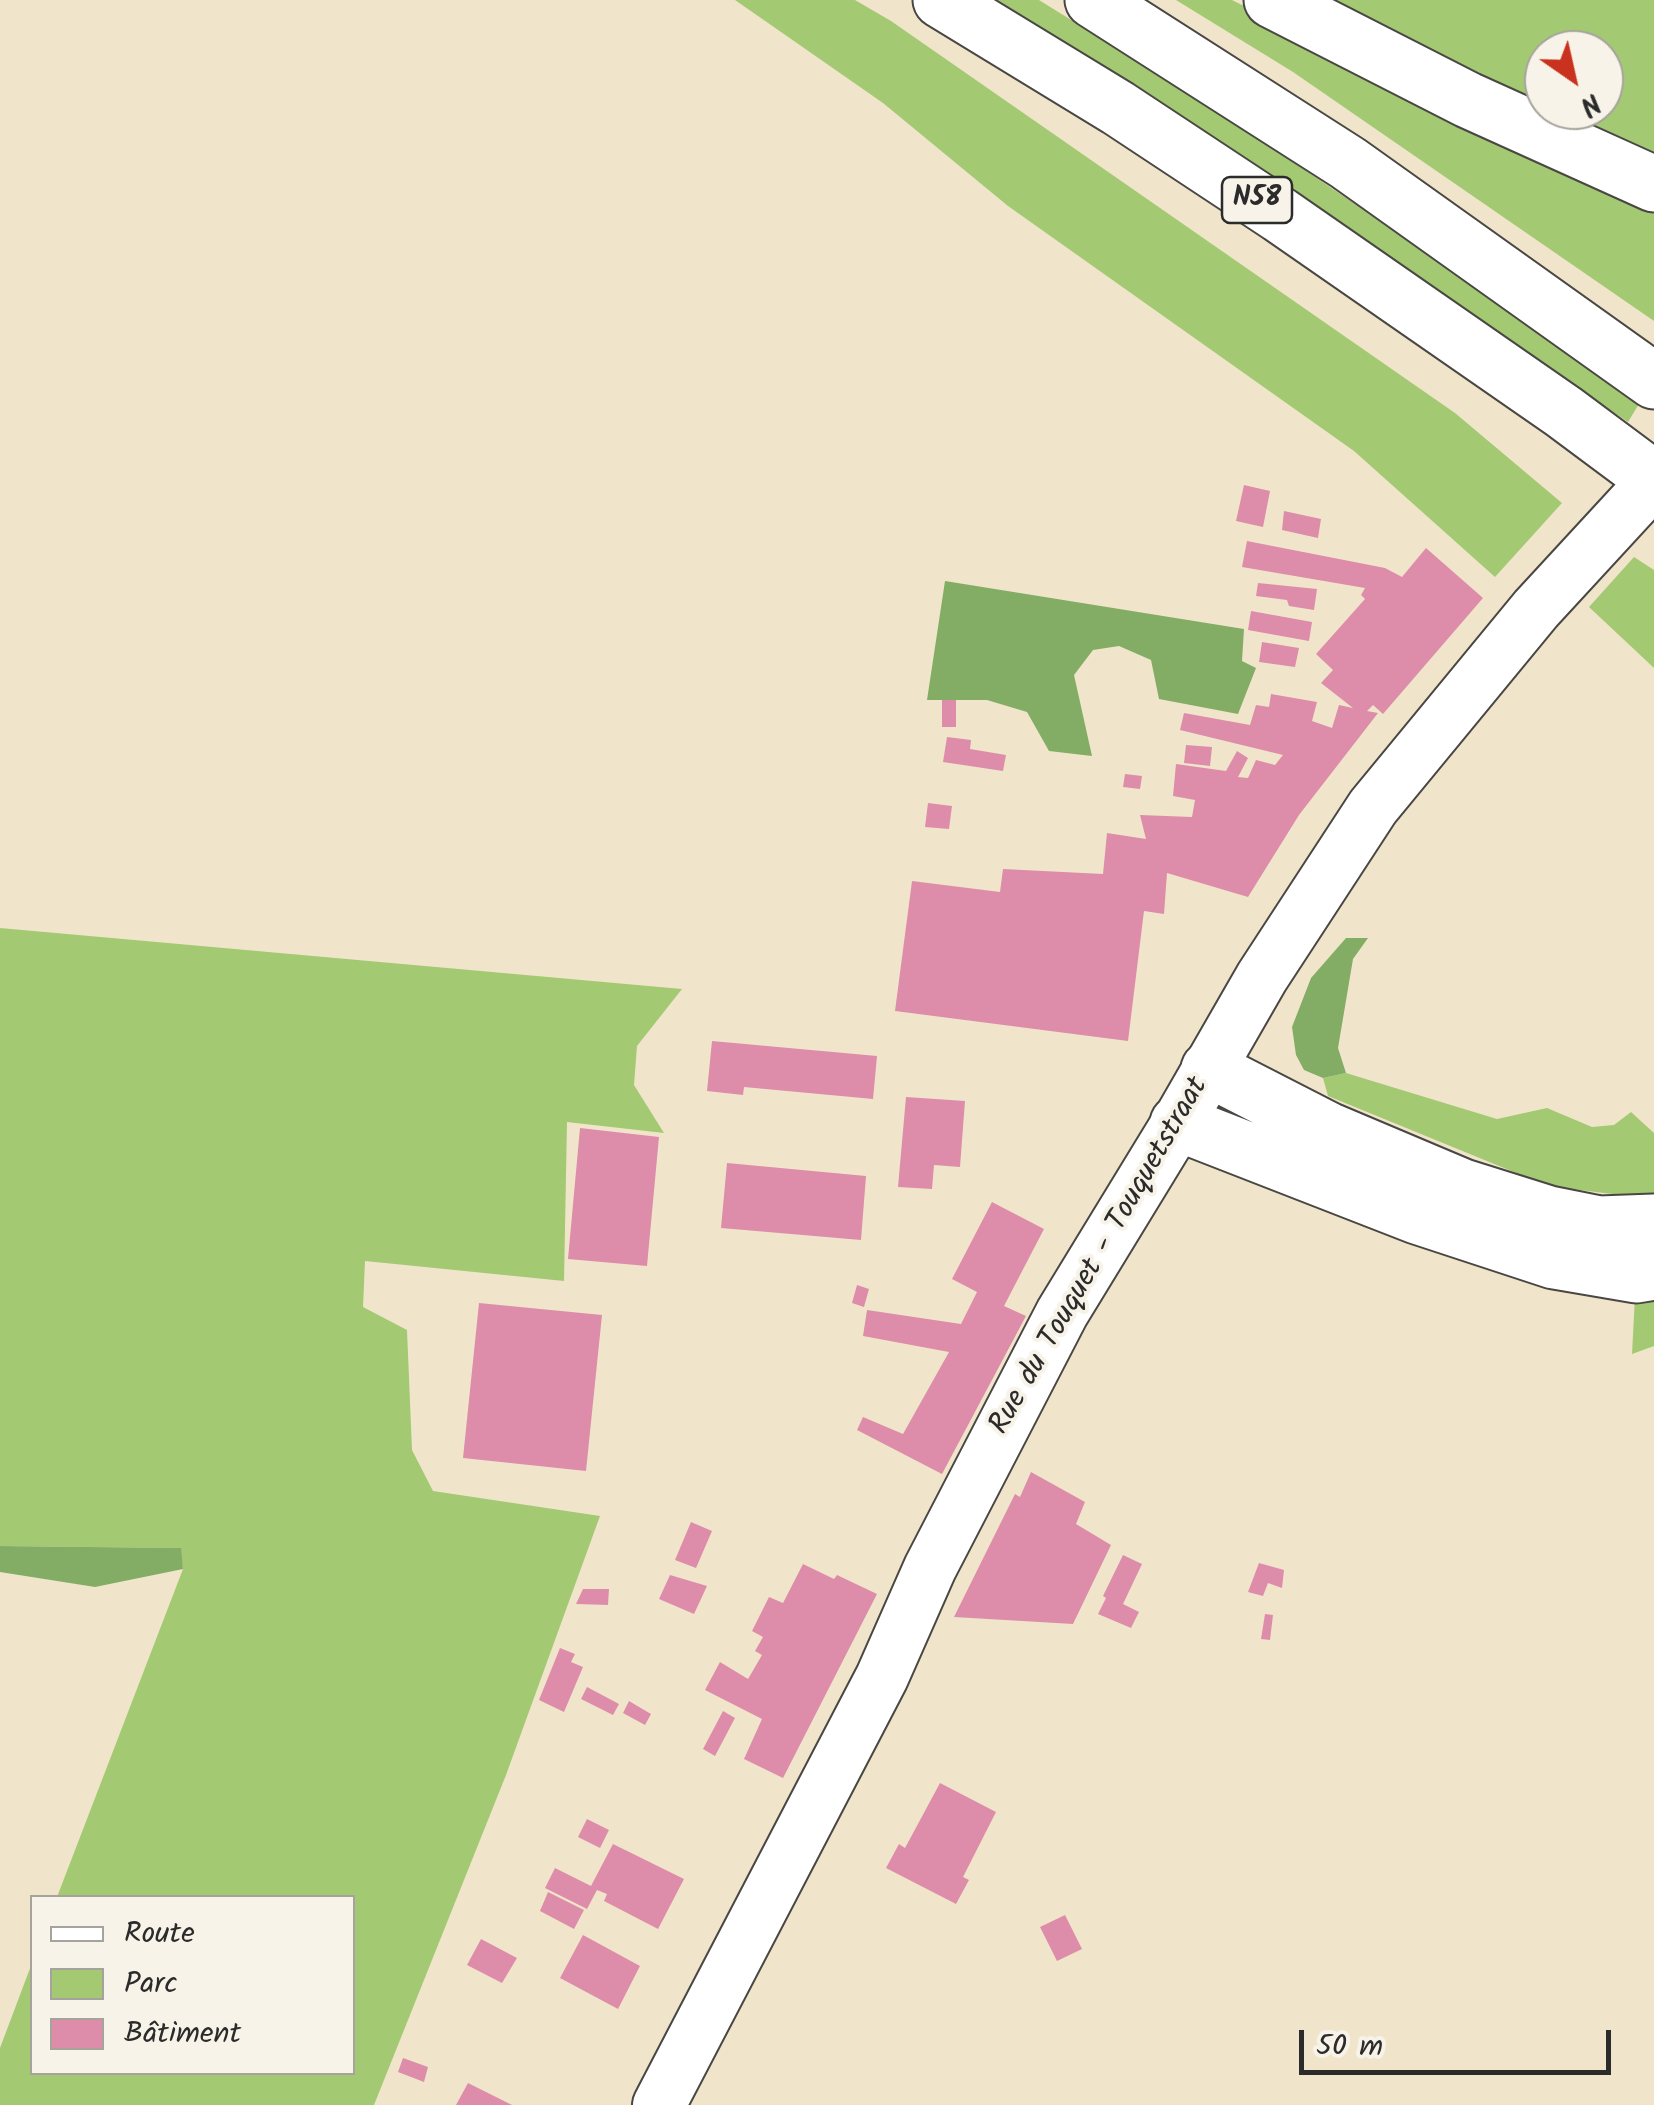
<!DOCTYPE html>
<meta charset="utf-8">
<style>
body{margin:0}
#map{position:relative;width:1654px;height:2105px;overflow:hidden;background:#f0e5cb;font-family:Kalam,sans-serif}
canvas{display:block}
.legend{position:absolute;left:30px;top:1895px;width:325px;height:180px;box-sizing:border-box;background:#f7f3e8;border:2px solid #a5a39c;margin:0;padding:12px 18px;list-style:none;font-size:30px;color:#2b2b2b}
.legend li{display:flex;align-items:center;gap:20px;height:50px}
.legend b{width:50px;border:2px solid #a5a39c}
.north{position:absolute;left:1524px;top:30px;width:100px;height:100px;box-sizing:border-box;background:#f7f3e8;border:2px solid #a5a39c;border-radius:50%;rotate:146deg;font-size:28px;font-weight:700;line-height:40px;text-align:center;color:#2b2b2b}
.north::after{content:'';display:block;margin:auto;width:35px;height:45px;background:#c8321e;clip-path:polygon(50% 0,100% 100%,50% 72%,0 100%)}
.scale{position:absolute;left:1299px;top:2030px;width:312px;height:45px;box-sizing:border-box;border:5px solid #2b2b2b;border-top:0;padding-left:12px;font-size:30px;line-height:35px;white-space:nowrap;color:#2b2b2b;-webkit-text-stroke:8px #f7f3e8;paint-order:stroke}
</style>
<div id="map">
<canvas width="1654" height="2105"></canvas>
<ul class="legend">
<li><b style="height:12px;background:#fff"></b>Route</li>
<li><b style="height:28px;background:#a4c973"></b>Parc</li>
<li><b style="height:28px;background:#dd8daa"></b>Bâtiment</li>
</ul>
<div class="north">N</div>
<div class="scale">50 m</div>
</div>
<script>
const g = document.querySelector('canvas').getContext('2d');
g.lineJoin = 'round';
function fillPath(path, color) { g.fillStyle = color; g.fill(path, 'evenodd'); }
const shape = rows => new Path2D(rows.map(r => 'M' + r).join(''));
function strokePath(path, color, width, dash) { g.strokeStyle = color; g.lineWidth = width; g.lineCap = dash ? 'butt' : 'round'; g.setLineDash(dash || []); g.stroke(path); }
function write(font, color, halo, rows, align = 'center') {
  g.font = font + ' Kalam,sans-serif'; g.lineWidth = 8; g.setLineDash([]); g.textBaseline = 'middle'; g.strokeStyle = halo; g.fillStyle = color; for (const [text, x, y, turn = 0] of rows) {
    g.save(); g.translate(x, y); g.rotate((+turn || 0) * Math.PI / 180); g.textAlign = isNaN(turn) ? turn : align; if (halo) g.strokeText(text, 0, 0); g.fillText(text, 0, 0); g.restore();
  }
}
fillPath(shape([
 [735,0,855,0,891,21,1455,413,1562,503,1495,577,1354,451,1008,206,883,103],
 [988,0,1039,0,1221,113,1642,399,1628,422,1201,129],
 [1176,0,1232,0,1619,193,1654,214,1654,321,1293,72],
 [1334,0,1654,0,1654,156,1551,110,1604,110,1604,50,1544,50,1544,107],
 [1634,557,1654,570,1654,668,1589,607],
 [0,928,682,989,637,1046,634,1085,664,1133,567,1122,564,1281,365,1261,363,1307,407,1330,412,1450,433,1491,600,1516,506,1775,374,2105,0,2105,0,2048,32,1963,32,2072,352,2072,352,1898,57,1897,183,1569,180,1548,0,1546],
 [1346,1073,1497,1119,1547,1108,1592,1127,1614,1125,1631,1112,1654,1133,1654,1193,1628,1196,1548,1186,1328,1096,1323,1078],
 [1654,1295,1654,1346,1632,1354,1635,1296]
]), '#a4c973');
fillPath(shape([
 [945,581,1244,629,1242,661,1256,668,1238,714,1159,699,1151,660,1119,646,1093,650,1074,675,1092,756,1049,751,1027,712,987,700,927,700],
 [1346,938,1368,938,1353,959,1338,1048,1346,1073,1323,1078,1304,1070,1296,1055,1292,1027,1311,978],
 [0,1546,181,1548,183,1569,95,1587,0,1572]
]), '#83ad65');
fillPath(shape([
 [1244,485,1270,491,1263,527,1236,521],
 [1284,511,1321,519,1318,538,1282,530],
 [1247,541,1385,568,1402,577,1426,548,1483,598,1383,714,1373,705,1367,711,1378,713,1299,815,1248,897,1167,873,1164,914,1144,911,1128,1041,895,1011,912,881,1000,892,1003,869,1103,874,1107,833,1146,839,1140,815,1192,817,1195,800,1173,796,1176,764,1226,771,1237,751,1248,758,1238,777,1248,778,1256,760,1275,765,1283,755,1180,730,1184,713,1250,725,1256,705,1269,707,1271,694,1317,702,1312,721,1332,728,1339,705,1353,708,1321,683,1333,670,1316,654,1365,599,1361,595,1365,588,1242,567],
 [1258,583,1317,589,1314,610,1289,606,1287,600,1256,596],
 [1251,611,1312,622,1309,641,1248,630],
 [1262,642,1299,648,1295,667,1259,662],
 [942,700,956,700,956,727,942,727],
 [947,737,971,740,970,749,1006,755,1003,771,943,762],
 [1186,745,1212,747,1210,766,1184,763],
 [1125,774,1142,776,1140,789,1123,787],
 [928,803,952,806,949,829,925,827],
 [712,1041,877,1056,873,1099,744,1087,743,1095,707,1091],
 [906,1097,965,1101,960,1167,934,1165,932,1189,898,1187],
 [580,1128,659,1137,647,1266,568,1259],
 [727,1163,866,1176,861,1240,721,1228],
 [992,1202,1044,1229,1004,1306,1026,1316,942,1474,857,1430,863,1417,903,1434,949,1352,863,1336,867,1310,961,1324,977,1292,952,1279],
 [857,1285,869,1289,864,1307,852,1303],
 [479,1303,602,1315,586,1471,463,1458],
 [1031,1472,1085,1502,1076,1524,1111,1545,1073,1624,954,1617,1015,1494,1020,1497],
 [691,1522,712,1531,696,1568,675,1560],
 [1123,1555,1142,1564,1123,1604,1139,1612,1131,1628,1098,1614,1106,1598,1103,1596],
 [1259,1563,1284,1570,1282,1588,1268,1583,1263,1596,1248,1592],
 [803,1564,834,1579,837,1575,877,1594,783,1778,744,1759,762,1719,705,1690,720,1662,748,1679,762,1655,755,1651,763,1637,752,1631,769,1597,783,1603],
 [670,1575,707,1586,694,1614,659,1599],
 [583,1589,609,1589,608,1605,576,1604],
 [1265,1614,1273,1615,1270,1640,1261,1639],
 [560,1648,575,1654,571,1662,583,1667,564,1712,539,1700],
 [587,1687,619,1704,613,1715,581,1699],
 [629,1701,651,1714,645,1725,623,1713],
 [723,1711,735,1718,715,1756,703,1749],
 [940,1783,996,1812,963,1877,969,1880,956,1904,886,1868,899,1844,905,1848],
 [587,1819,609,1830,600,1848,578,1837],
 [613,1844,684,1879,658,1929,604,1901,607,1894,597,1890,587,1909,545,1888,555,1868,591,1886],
 [548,1892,584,1910,574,1929,540,1911],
 [1065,1915,1082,1949,1057,1961,1040,1927],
 [583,1935,640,1966,618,2009,560,1978],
 [481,1939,517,1958,502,1983,467,1965],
 [403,2058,428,2067,424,2082,398,2072],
 [468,2083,512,2105,456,2105]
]), '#dd8daa');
const secondary = shape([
 [659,2105,882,1677,930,1568,1062,1313,1178,1123,1262,977,1373,807,1536,609,1654,481]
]);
const trunk = shape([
 [941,0,1118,108,1280,215,1564,412,1654,479],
 [1093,0,1348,163,1654,381],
 [1272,0,1468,100,1654,184],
 [1209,1069,1328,1130,1463,1187,1549,1214,1599,1224,1654,1222],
 [1178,1123,1417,1216,1554,1261,1636,1275,1654,1272]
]);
strokePath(secondary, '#494743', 56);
strokePath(trunk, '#494743', 59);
strokePath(secondary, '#fff', 52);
strokePath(trunk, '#fff', 55);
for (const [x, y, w] of [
 [1257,200,70]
]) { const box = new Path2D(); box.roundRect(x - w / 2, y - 23, w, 46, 8); g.fillStyle = '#f7f3e8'; g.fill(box); strokePath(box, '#2b2b2b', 2.5); }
write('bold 28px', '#2b2b2b', null, [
 ["N58",1257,200]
]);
write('30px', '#2b2b2b', '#f7f3e8', [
 ["Rue du Touquet - Touquetstraat",1101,1257,-60]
]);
</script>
